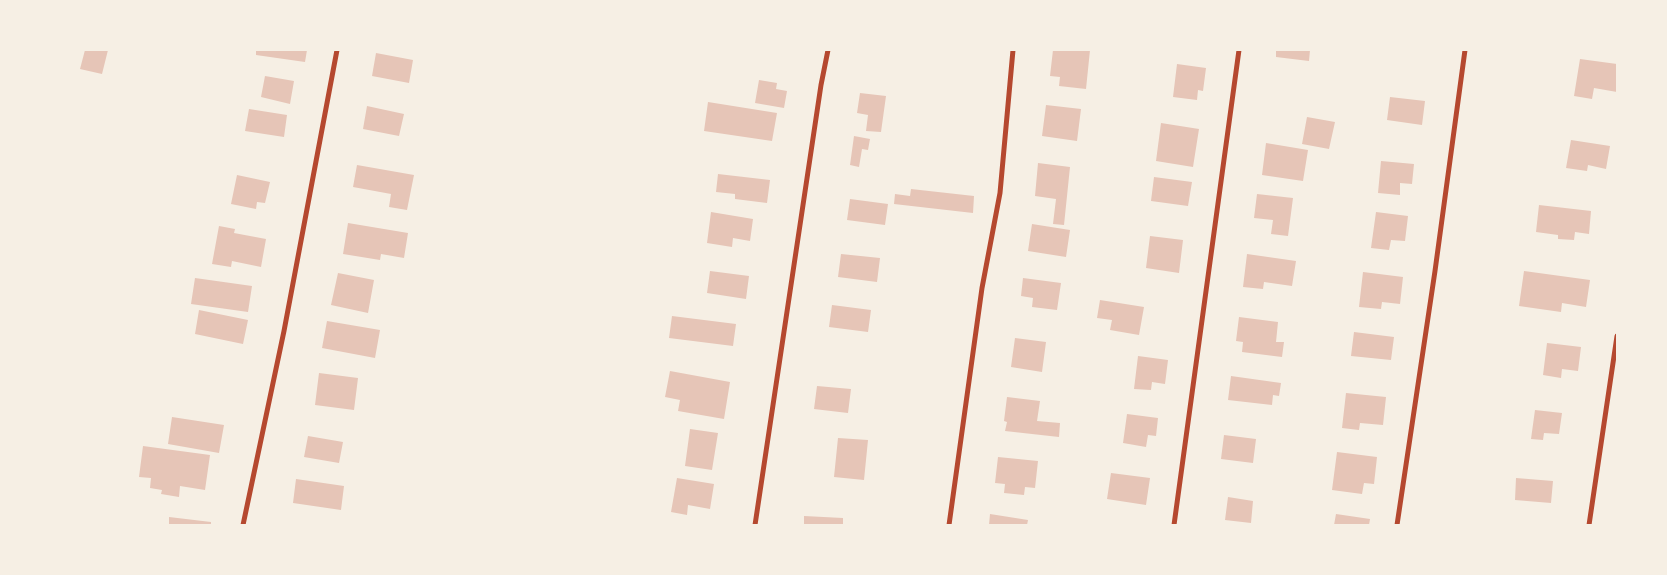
<!DOCTYPE html>
<style>
body{margin:0}
#map{position:relative;width:1667px;height:575px;overflow:hidden;background:#f6efe4;font-family:"Nunito Sans",sans-serif}
canvas{display:block}
.frame{position:absolute;inset:0;border:51px solid #f6efe4;pointer-events:none}
</style>
<div id="map">
<canvas width="1667" height="575"></canvas>
<div class="frame"></div>
</div>
<script>
const g = document.querySelector('canvas').getContext('2d');
g.lineJoin = 'round';
function fillPath(path, color) { g.fillStyle = color; g.fill(path, 'evenodd'); }
const shape = rows => new Path2D(rows.map(r => 'M' + r).join(''));
function strokePath(path, color, width, dash) { g.strokeStyle = color; g.lineWidth = width; g.lineCap = dash ? 'butt' : 'round'; g.setLineDash(dash || []); g.stroke(path); }
fillPath(shape([
 [85,50,108,50,102,74,80,69],
 [256,50,307,50,305,62,256,55],
 [1053,50,1090,50,1086,89,1059,86,1060,77,1050,76],
 [1276,50,1310,50,1309,61,1276,57],
 [376,53,413,60,409,83,372,76],
 [1580,59,1617,64,1617,92,1594,88,1592,99,1574,96],
 [1177,64,1206,68,1203,91,1198,90,1197,100,1173,97],
 [265,76,294,81,290,104,261,97],
 [759,80,777,83,776,89,787,91,784,108,755,103],
 [860,93,886,96,881,132,866,131,868,115,857,113],
 [1390,97,1425,101,1422,125,1387,120],
 [708,102,777,113,772,141,704,131],
 [1046,105,1081,109,1077,141,1042,136],
 [367,106,404,114,399,136,363,129],
 [249,109,287,115,284,137,245,131],
 [1307,117,1335,122,1329,149,1302,144],
 [1161,123,1199,129,1193,167,1156,161],
 [854,136,870,139,868,150,862,149,859,167,850,165],
 [1571,140,1610,146,1606,169,1588,165,1587,171,1566,168],
 [1266,143,1308,150,1303,181,1262,175],
 [1381,161,1414,164,1412,184,1400,183,1400,195,1378,193],
 [1038,163,1070,167,1064,225,1053,224,1056,199,1035,196],
 [357,165,414,175,407,210,389,207,391,194,353,187],
 [718,174,770,180,767,203,735,199,735,194,716,192],
 [237,175,270,182,265,203,257,202,256,209,231,204],
 [1154,177,1192,182,1188,206,1151,201],
 [911,189,974,196,973,213,894,204,895,194,910,196],
 [1257,194,1293,198,1288,236,1271,234,1273,220,1254,218],
 [850,199,888,204,885,225,847,220],
 [1539,205,1591,211,1589,234,1575,232,1574,240,1558,239,1558,235,1536,232],
 [711,212,753,219,750,241,733,238,732,247,707,243],
 [1376,212,1408,216,1405,241,1391,240,1389,250,1371,248],
 [348,223,408,233,404,258,381,254,380,260,343,254],
 [1032,224,1070,230,1066,257,1028,251],
 [219,226,235,229,234,233,266,239,261,267,232,261,231,267,212,264],
 [1150,236,1183,240,1179,273,1146,268],
 [841,254,880,258,877,282,838,277],
 [1247,254,1296,261,1292,286,1264,282,1263,289,1243,287],
 [710,271,749,276,746,299,707,293],
 [1524,271,1590,280,1586,307,1562,303,1561,312,1519,306],
 [1363,272,1403,277,1400,304,1382,302,1381,309,1359,307],
 [338,273,374,280,368,313,331,305],
 [195,278,252,286,248,312,191,304],
 [1023,278,1061,283,1057,310,1032,307,1033,298,1021,296],
 [1100,300,1144,307,1139,335,1110,330,1112,320,1097,318],
 [832,305,871,310,868,332,829,327],
 [199,310,248,320,243,344,195,334],
 [672,316,736,324,733,346,669,338],
 [1239,317,1278,322,1276,342,1284,342,1282,357,1242,352,1243,342,1236,341],
 [327,321,380,330,375,358,322,348],
 [1354,332,1394,337,1391,360,1351,356],
 [1015,338,1046,342,1042,372,1011,367],
 [1547,343,1581,347,1578,371,1562,369,1561,378,1543,375],
 [1138,356,1168,360,1165,384,1152,382,1151,390,1134,389],
 [670,371,730,382,724,419,678,411,680,400,665,397],
 [319,373,358,378,354,410,315,405],
 [1231,376,1281,383,1279,396,1273,395,1272,405,1228,400],
 [817,386,851,389,848,413,814,409],
 [1346,393,1386,397,1383,425,1360,423,1359,430,1342,428],
 [1007,397,1040,401,1037,421,1060,423,1059,437,1005,431,1007,422,1004,421],
 [1535,410,1562,413,1559,434,1544,433,1543,440,1531,439],
 [1127,414,1158,418,1156,436,1148,435,1146,447,1123,443],
 [172,417,224,425,219,453,168,444],
 [690,429,718,433,712,470,685,466],
 [1224,435,1256,439,1253,463,1221,459],
 [308,436,343,442,339,463,304,457],
 [838,438,868,440,864,480,834,477],
 [143,446,210,455,205,490,180,486,179,497,161,494,162,490,150,488,151,478,139,477],
 [1337,452,1377,457,1374,484,1364,483,1362,494,1332,490],
 [998,457,1038,461,1035,488,1025,487,1024,495,1004,493,1005,484,995,483],
 [1111,473,1150,478,1146,505,1107,499],
 [677,478,714,484,710,509,688,505,687,515,671,512],
 [1516,478,1553,481,1551,503,1515,500],
 [296,479,344,486,341,510,293,503],
 [1228,497,1253,501,1251,523,1225,520],
 [990,514,1028,520,1027,525,989,525],
 [1336,514,1370,519,1369,525,1334,525],
 [804,516,843,518,843,525,804,525],
 [169,517,211,522,211,525,169,525]
]), '#e6c5b7');
strokePath(shape([
 [243,525,284,331,337,50],
 [755,525,821,85,828,50],
 [949,525,982,288,1000,193,1013,50],
 [1174,525,1239,50],
 [1397,525,1435,271,1465,50],
 [1589,525,1617,336]
]), '#b5482f', 5);
</script>
